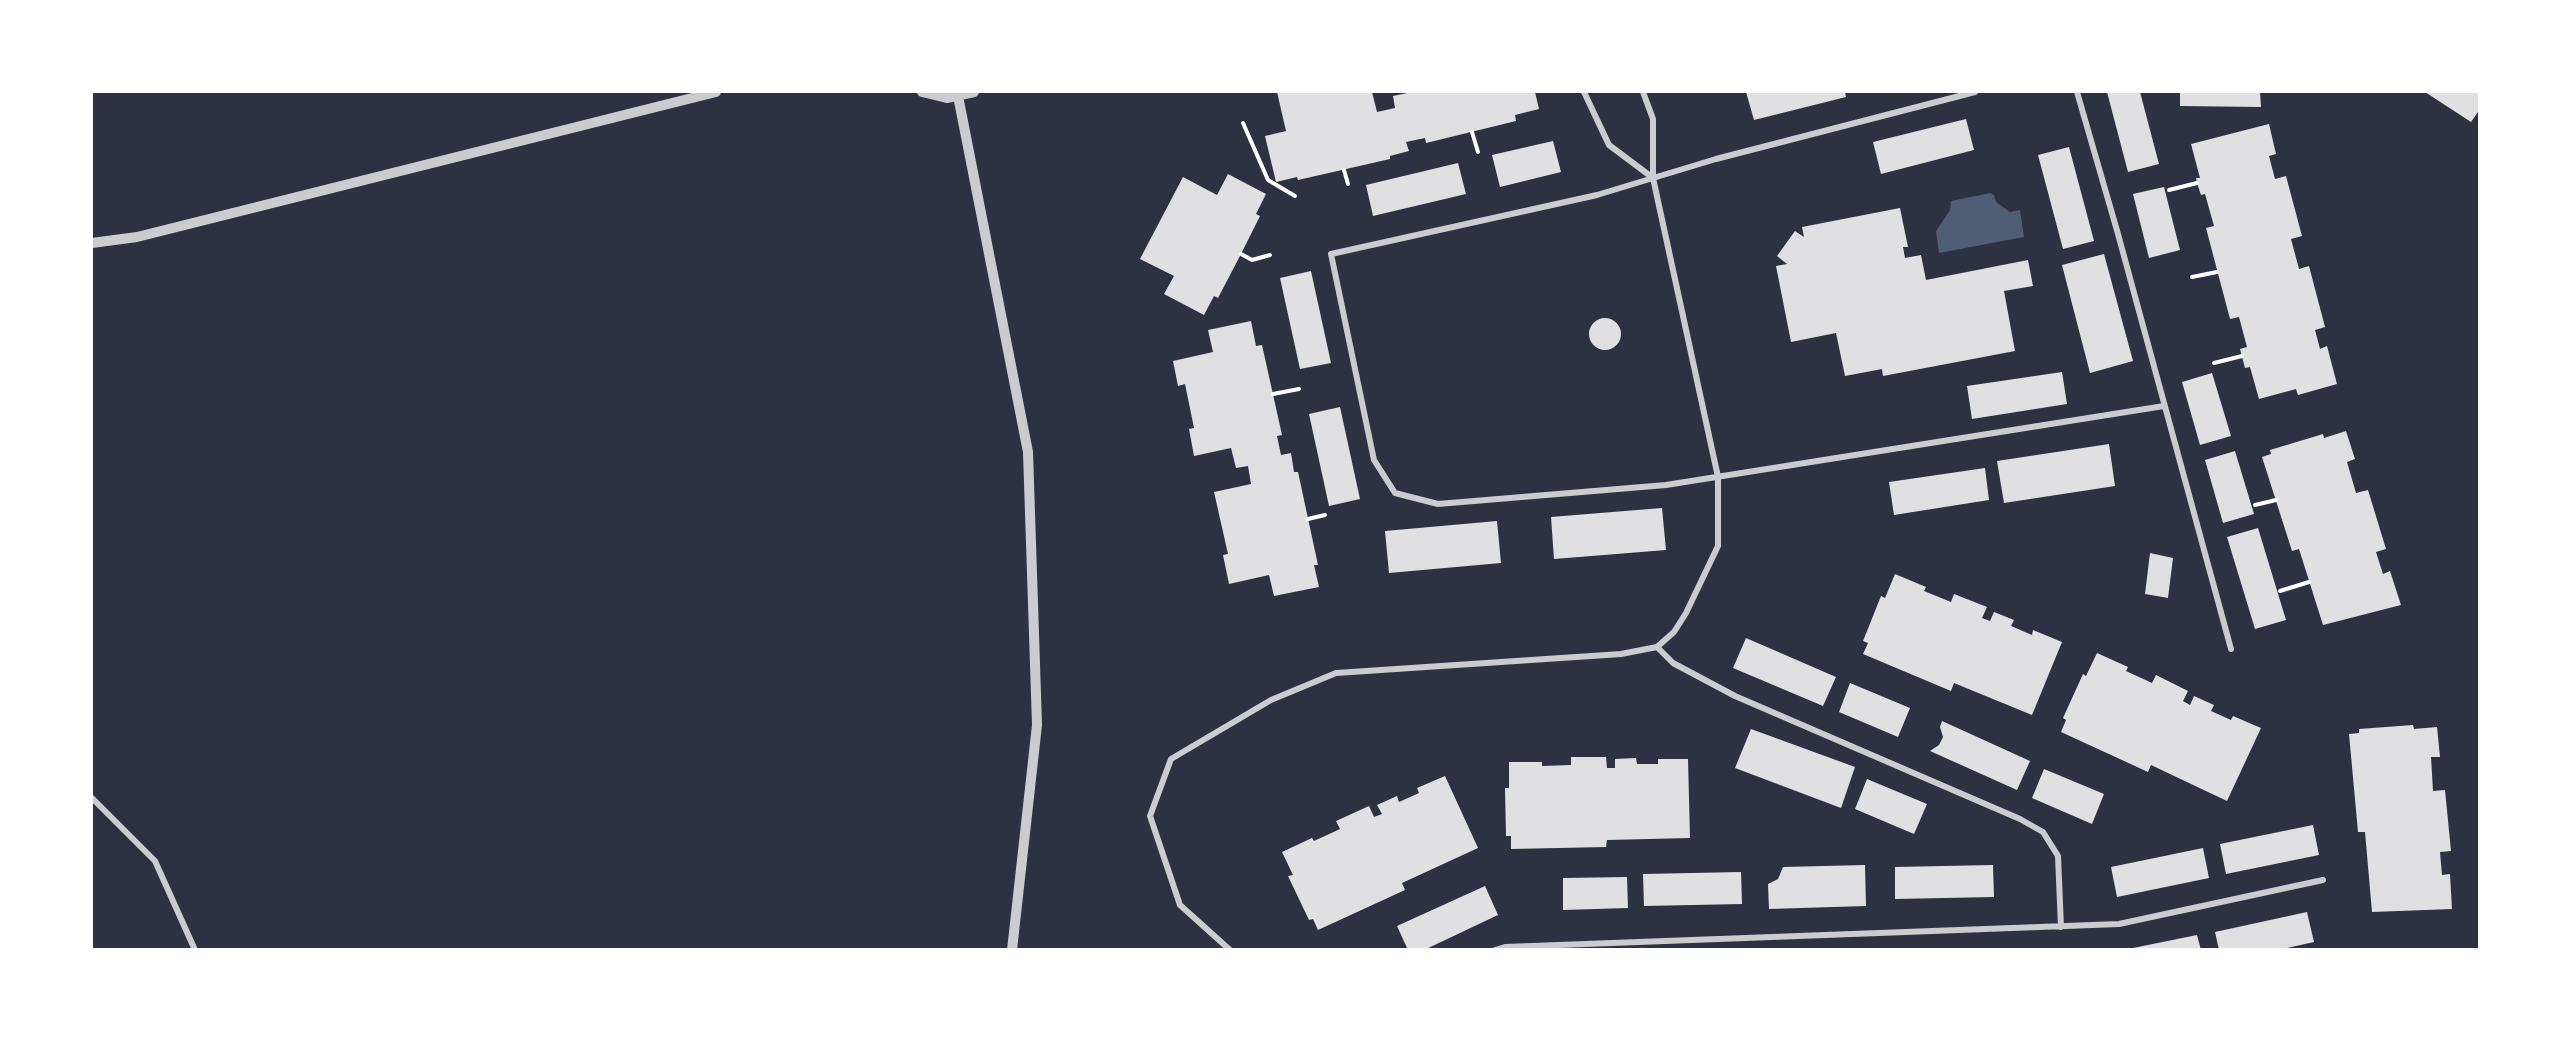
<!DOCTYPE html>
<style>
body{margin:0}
#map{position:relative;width:2571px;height:1041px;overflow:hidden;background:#2d3142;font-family:"PT Serif",serif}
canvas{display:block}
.frame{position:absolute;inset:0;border:93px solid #fff;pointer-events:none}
</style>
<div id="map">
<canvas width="2571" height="1041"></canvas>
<div class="frame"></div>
</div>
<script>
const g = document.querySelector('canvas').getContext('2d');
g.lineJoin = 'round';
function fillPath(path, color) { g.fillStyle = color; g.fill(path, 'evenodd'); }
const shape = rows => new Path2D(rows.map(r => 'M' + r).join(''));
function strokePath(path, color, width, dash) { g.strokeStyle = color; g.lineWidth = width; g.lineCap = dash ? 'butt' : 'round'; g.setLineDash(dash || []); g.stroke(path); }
fillPath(shape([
 [1990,193,1994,195,1996,202,2010,212,2020,210,2024,237,1939,253,1936,231,1950,210,1951,201]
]), '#4f5d75');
fillPath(shape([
 [1277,92,1372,92,1377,112,1395,108,1393,96,1412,92,1535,92,1539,109,1515,115,1516,121,1426,143,1425,138,1406,142,1409,151,1390,156,1390,159,1298,180,1297,177,1276,182,1265,136,1286,131],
 [1746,92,1845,92,1846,97,1754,120],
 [2107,92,2140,92,2159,164,2128,172],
 [2180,92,2260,92,2261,107,2180,106],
 [2425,92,2480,92,2480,109,2471,122],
 [1966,119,1974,150,1881,174,1873,142],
 [2269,124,2276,154,2269,156,2275,179,2286,176,2302,236,2291,239,2299,269,2309,266,2325,327,2315,330,2320,349,2327,346,2337,384,2298,395,2296,389,2259,399,2250,367,2245,368,2240,349,2247,347,2239,317,2230,319,2206,228,2214,226,2205,194,2201,195,2197,183,2196,178,2200,178,2191,144],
 [1553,141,1561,172,1500,187,1492,155],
 [2069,147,2094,241,2063,249,2038,155],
 [1458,163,1466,194,1373,216,1366,185],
 [1228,174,1266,194,1256,214,1260,216,1241,254,1218,298,1214,296,1204,315,1164,294,1174,276,1140,259,1183,177,1217,195],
 [2164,187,2180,250,2149,258,2133,194],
 [1900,208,1908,247,1903,247,1905,258,1921,255,1926,280,2028,260,2033,286,2004,291,2015,351,1883,376,1882,369,1845,376,1836,333,1791,342,1776,266,1787,264,1777,256,1795,231,1804,237,1802,227],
 [2104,254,2133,361,2090,373,2062,265],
 [1311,271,1331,363,1300,369,1280,278],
 '1589 334a16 16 0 1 1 32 0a16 16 0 1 1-32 0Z',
 [1251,321,1256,346,1262,345,1282,435,1277,436,1281,455,1291,453,1294,472,1298,472,1318,565,1314,565,1319,587,1274,596,1269,575,1229,584,1223,555,1228,554,1214,492,1251,484,1248,466,1236,468,1231,448,1194,456,1189,429,1194,428,1185,384,1178,386,1173,361,1213,352,1208,330],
 [2062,372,2067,404,1972,419,1967,386],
 [2212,373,2231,436,2200,445,2182,382],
 [1340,407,1360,499,1329,506,1309,414],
 [2346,431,2355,459,2347,462,2356,493,2368,490,2386,549,2376,552,2383,574,2390,571,2401,605,2323,625,2299,549,2292,551,2262,457,2271,454,2270,450,2323,434,2324,438],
 [2109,444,2115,486,2004,503,1997,461],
 [2235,451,2254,514,2223,523,2205,460],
 [1985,468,1989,500,1894,515,1889,482],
 [1662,508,1666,550,1554,559,1551,517],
 [1497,521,1501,563,1389,573,1385,531],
 [2258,528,2286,620,2255,629,2227,537],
 [2150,553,2173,558,2168,598,2145,594],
 [1895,574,1926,587,1924,591,1951,602,1954,594,1987,607,1982,618,1990,621,1994,612,2014,620,2011,626,2032,635,2033,630,2062,642,2032,715,1954,683,1951,691,1863,654,1868,643,1863,641,1881,596,1885,598],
 [1746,638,1836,677,1823,706,1733,668],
 [2097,653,2128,667,2126,671,2152,683,2156,675,2188,691,2183,701,2190,705,2194,696,2214,705,2211,711,2231,720,2233,716,2261,728,2227,801,2151,765,2148,772,2061,732,2066,720,2063,718,2083,674,2086,676],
 [1850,683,1910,708,1898,737,1839,712],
 [1942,721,2030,761,2017,790,1930,751,1939,745,1943,737,1940,727],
 [2413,725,2414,729,2437,727,2440,757,2431,757,2433,791,2445,790,2451,851,2440,852,2442,875,2450,874,2452,909,2372,912,2365,832,2358,832,2349,734,2359,733,2359,729],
 [1751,729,1855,767,1841,808,1735,768],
 [1571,757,1606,757,1607,768,1615,768,1615,759,1636,758,1637,764,1658,764,1658,759,1688,759,1690,838,1607,840,1606,847,1511,849,1511,836,1506,836,1505,788,1509,788,1509,762,1542,762,1542,766,1571,765],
 [2044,769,2104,794,2092,824,2032,798],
 [1445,776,1478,848,1402,883,1405,890,1318,930,1313,919,1309,920,1288,876,1293,875,1282,852,1312,838,1314,841,1340,829,1336,821,1369,806,1374,817,1382,814,1377,805,1397,796,1399,802,1419,793,1417,788],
 [1867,779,1927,804,1914,834,1855,809],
 [2313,825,2319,855,2226,874,2220,844],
 [2203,848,2209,878,2117,897,2111,867],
 [1865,865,1866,906,1769,909,1768,884,1778,879,1783,867],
 [1993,865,1994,897,1895,899,1895,867],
 [1741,872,1742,904,1644,906,1643,874],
 [1627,877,1628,908,1563,910,1563,878],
 [1485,886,1498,915,1424,950,1408,950,1397,926],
 [2307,912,2314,942,2278,950,2219,950,2215,932],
 [2197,935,2201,950,2133,950,2133,948]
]), '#e0e0e3');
strokePath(shape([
 [1243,123,1268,180,1295,196],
 [1472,132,1478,152],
 [1344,170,1348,184],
 [2169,190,2197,183],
 [1241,254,1252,260,1270,255],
 [2192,277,2217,272],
 [2214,363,2242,356],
 [1273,394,1299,389],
 [2255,505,2276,500],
 [1308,519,1325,515],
 [2280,591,2309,582]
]), '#fff', 4);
strokePath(shape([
 [1584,92,1609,145,1653,178],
 [1975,92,1716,159,1597,195,1331,254,1374,460,1395,493,1438,504,1666,485,2164,406],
 [2077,92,2118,234,2231,649],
 [1657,647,1673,663,1735,696,2020,819,2043,832,2058,856,2061,927],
 [92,798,155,861,195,950],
 [1230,950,1180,905,1150,816,1171,759,1271,700,1336,673,1621,654,1657,647,1674,632,1686,613,1718,546,1718,477,1653,178,1653,119,1643,92],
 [1495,950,1505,947,2119,924,2323,880]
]), '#caccd0', 6);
strokePath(shape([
 [922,92,947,98,974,92],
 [958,96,1028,452,1037,725,1012,950],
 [92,243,137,237,716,92]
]), '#caccd0', 10);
</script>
